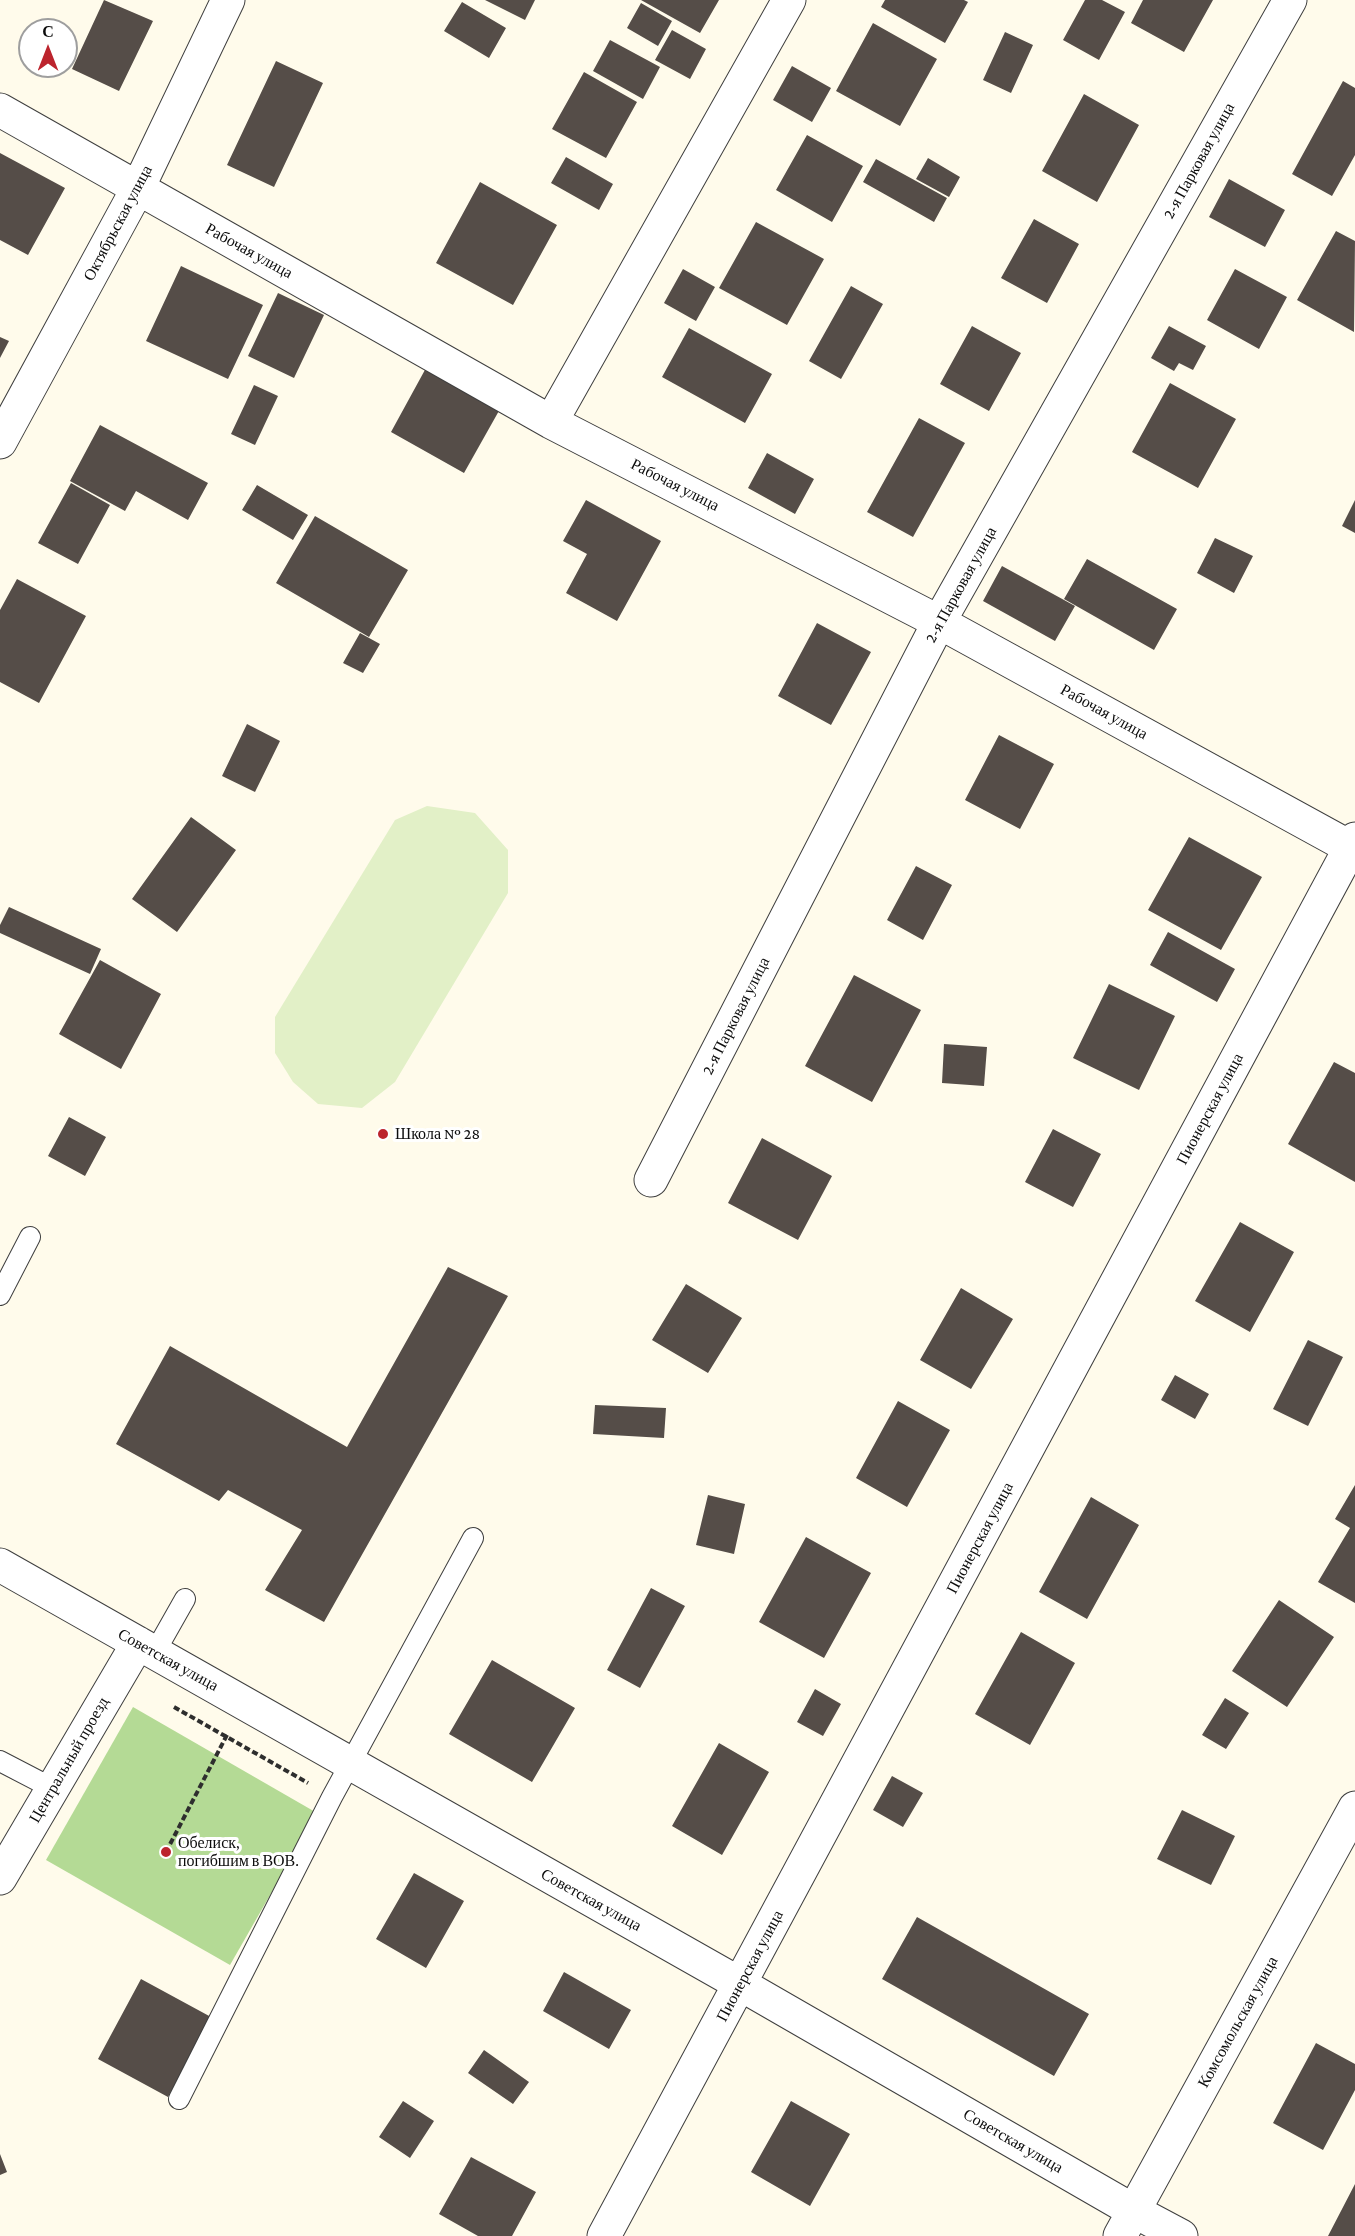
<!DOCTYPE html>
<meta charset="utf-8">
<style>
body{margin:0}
#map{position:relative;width:1355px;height:2236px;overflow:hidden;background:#fffbeb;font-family:"Crimson Pro",serif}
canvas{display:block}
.north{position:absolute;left:18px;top:18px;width:60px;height:60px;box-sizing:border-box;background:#fff;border:2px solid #9e9e9e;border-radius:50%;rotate:0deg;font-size:16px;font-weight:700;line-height:24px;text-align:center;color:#0c0c0c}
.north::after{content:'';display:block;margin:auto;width:21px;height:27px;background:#bc242d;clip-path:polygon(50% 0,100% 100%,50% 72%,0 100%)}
</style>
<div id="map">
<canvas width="1355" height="2236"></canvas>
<div class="north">С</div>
</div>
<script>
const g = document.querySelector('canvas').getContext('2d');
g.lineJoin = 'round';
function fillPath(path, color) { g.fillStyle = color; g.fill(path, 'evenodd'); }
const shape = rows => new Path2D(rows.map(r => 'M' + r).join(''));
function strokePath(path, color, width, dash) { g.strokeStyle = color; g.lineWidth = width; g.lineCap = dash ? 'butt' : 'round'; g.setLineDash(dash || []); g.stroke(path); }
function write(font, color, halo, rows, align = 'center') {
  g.font = font + ' "Crimson Pro",serif'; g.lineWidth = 6; g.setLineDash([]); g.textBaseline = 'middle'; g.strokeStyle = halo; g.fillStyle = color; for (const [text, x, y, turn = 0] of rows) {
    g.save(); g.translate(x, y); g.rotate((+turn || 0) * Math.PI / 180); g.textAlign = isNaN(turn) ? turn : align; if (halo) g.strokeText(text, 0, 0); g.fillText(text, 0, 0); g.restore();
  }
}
fillPath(shape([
 [133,1707,317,1813,230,1965,46,1860]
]), '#b4da95');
fillPath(shape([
 [427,806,475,813,508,850,508,893,395,1082,362,1108,318,1104,293,1082,275,1053,275,1017,395,820]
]), '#e2f0c7');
fillPath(shape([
 [104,0,153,21,119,91,72,69],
 [485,0,535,0,525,20],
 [641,0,719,0,700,33],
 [885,0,964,0,968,2,945,43,881,7],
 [1085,0,1102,0,1125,12,1099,60,1063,40],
 [1143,0,1213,0,1184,52,1131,23],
 [462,2,506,28,489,58,444,31],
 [641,3,672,21,658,46,627,28],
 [873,23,937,59,900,126,836,91],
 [672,30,706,49,690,79,655,60],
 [1005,32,1033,45,1011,93,983,80],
 [610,40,660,67,643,99,593,71],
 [276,61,323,83,274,187,227,165],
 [792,66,831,88,812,122,773,100],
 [584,72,637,102,606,158,552,129],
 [1343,81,1355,88,1355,155,1332,196,1292,174],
 [1084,94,1139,125,1097,202,1042,171],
 [807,135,863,166,832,222,776,190],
 [0,153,65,188,28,255,0,240],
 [566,157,613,184,599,210,551,183],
 [928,158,960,177,949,197,916,179],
 [876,159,947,198,934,222,863,182],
 [1229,179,1285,210,1265,247,1209,217],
 [480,182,557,225,513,305,436,263],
 [1034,219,1079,244,1047,303,1001,278],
 [756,222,824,259,787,325,719,288],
 [1336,231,1355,241,1354,332,1297,300],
 [181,266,263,305,228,379,146,341],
 [683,269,715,287,696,321,664,303],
 [1235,269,1287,297,1259,349,1207,320],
 [851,286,883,304,841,379,809,361],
 [278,293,324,315,294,378,248,356],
 [972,326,1021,353,989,411,940,384],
 [1169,326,1206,346,1193,370,1179,363,1174,371,1151,358],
 [689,328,772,374,745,423,662,377],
 [0,337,9,341,0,358],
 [426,368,500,409,464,473,391,432],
 [1170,383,1236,419,1198,488,1132,452],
 [254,385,278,396,255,445,231,434],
 [919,418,965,443,913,537,867,512],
 [100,425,208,483,188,520,136,491,125,511,70,481],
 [767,453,814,479,795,514,748,488],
 [71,483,110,505,78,564,38,543],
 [257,485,308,515,293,540,242,510],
 [586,500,661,541,617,621,566,593,587,554,563,541],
 [1355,500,1355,533,1342,526],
 [315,516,408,570,369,637,276,583],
 [1215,538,1253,556,1234,593,1197,573],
 [1087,559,1177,609,1154,650,1064,599],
 [1002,566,1075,606,1055,641,983,601],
 [17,579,86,616,39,703,0,682,0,610],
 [817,623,871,652,831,725,778,696],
 [360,633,380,644,363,673,343,663],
 [247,724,280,741,255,792,222,776],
 [999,735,1054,764,1020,829,965,800],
 [191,817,236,850,177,932,132,899],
 [1189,837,1262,877,1221,950,1148,910],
 [916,866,952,885,923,940,887,920],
 [9,907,101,949,90,974,0,933,0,925],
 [1168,932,1235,969,1217,1002,1150,965],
 [100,960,161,994,121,1069,59,1034],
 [854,975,921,1010,872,1102,805,1066],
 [1109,984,1175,1016,1139,1090,1073,1058],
 [944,1044,987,1047,984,1086,942,1083],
 [1334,1062,1355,1073,1355,1182,1288,1144],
 [69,1117,106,1137,85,1176,48,1156],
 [1053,1129,1101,1154,1073,1207,1025,1182],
 [762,1138,832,1176,798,1240,728,1203],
 [1240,1222,1294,1252,1250,1332,1195,1301],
 [448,1267,508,1296,324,1622,265,1590,302,1530,228,1490,219,1501,116,1444,170,1346,347,1447],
 [686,1284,742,1318,708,1373,652,1340],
 [961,1288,1013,1319,971,1389,920,1360],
 [1308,1340,1343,1357,1308,1426,1273,1409],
 [1175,1375,1209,1394,1195,1419,1161,1400],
 [898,1401,950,1430,907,1507,856,1478],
 [595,1405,666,1408,664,1438,593,1434],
 [1355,1485,1355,1603,1318,1582,1350,1528,1335,1519],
 [708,1495,745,1504,734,1554,696,1545],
 [1091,1497,1139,1525,1087,1619,1039,1592],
 [806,1537,871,1573,824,1658,759,1622],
 [651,1588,685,1606,640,1688,607,1670],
 [1279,1600,1334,1637,1287,1707,1232,1671],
 [1021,1632,1075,1663,1030,1745,975,1714],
 [492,1660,575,1708,532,1782,449,1734],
 [815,1689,841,1704,823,1736,797,1722],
 [1225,1698,1249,1713,1226,1749,1202,1735],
 [719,1743,769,1772,722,1855,672,1826],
 [892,1776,923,1793,903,1827,873,1810],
 [1182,1810,1235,1836,1211,1885,1157,1859],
 [414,1873,464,1901,426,1968,376,1939],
 [917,1917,1089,2014,1054,2076,882,1979],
 [564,1972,631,2010,609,2049,543,2011],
 [141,1979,211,2017,168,2097,98,2059],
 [1316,2043,1355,2064,1355,2090,1323,2150,1273,2123],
 [484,2050,529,2082,513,2104,468,2073],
 [403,2101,434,2121,410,2158,379,2137],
 [791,2101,850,2134,810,2206,751,2172],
 [0,2154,7,2172,0,2175],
 [471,2157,536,2192,512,2236,478,2236,439,2214],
 [1355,2184,1355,2236,1328,2236]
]), '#554d48');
const lane = shape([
 [0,1295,30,1237],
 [155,1652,185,1599],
 [0,1761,52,1788],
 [179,2099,332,1797,473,1538]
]);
const street = shape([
 [0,110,551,422,939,622,1355,850],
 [551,422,789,0],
 [0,442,138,188,228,0],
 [651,1180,939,622,1290,0],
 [0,1565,740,1984,1134,2211,1181,2236],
 [0,1878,138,1643],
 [604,2236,1355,839],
 [1120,2236,1355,1808]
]);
strokePath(lane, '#3f3f3f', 22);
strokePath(street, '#3f3f3f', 35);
strokePath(shape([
 [174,1707,308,1783],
 [166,1852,228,1733]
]), '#2e2e2e', 4, [6, 3]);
strokePath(lane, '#fff', 20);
strokePath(street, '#fff', 33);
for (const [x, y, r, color] of [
 [383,1134,6,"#bc242d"],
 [166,1852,6,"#bc242d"]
]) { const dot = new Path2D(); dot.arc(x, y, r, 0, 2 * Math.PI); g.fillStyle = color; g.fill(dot); strokePath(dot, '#fff', 2); }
write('16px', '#0c0c0c', '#fff', [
 ["2-я Парковая улица",1199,161,-61],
 ["Октябрьская улица",118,223,-62],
 ["Рабочая улица",249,251,29],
 ["Рабочая улица",675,485,27],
 ["2-я Парковая улица",961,585,-61],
 ["Рабочая улица",1104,712,29],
 ["2-я Парковая улица",736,1016,-63],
 ["Пионерская улица",1210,1109,-62],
 ["Пионерская улица",980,1538,-62],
 ["Советская улица",168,1660,29],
 ["Центральный проезд",69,1760,-60],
 ["Советская улица",591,1900,29],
 ["Пионерская улица",750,1966,-62],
 ["Комсомольская улица",1238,2022,-61],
 ["Советская улица",1013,2141,30]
]);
write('16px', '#0c0c0c', '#fff', [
 ["Школа № 28",395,1134],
 ["Обелиск,",178,1843],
 ["погибшим в ВОВ.",178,1861]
], 'left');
</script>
